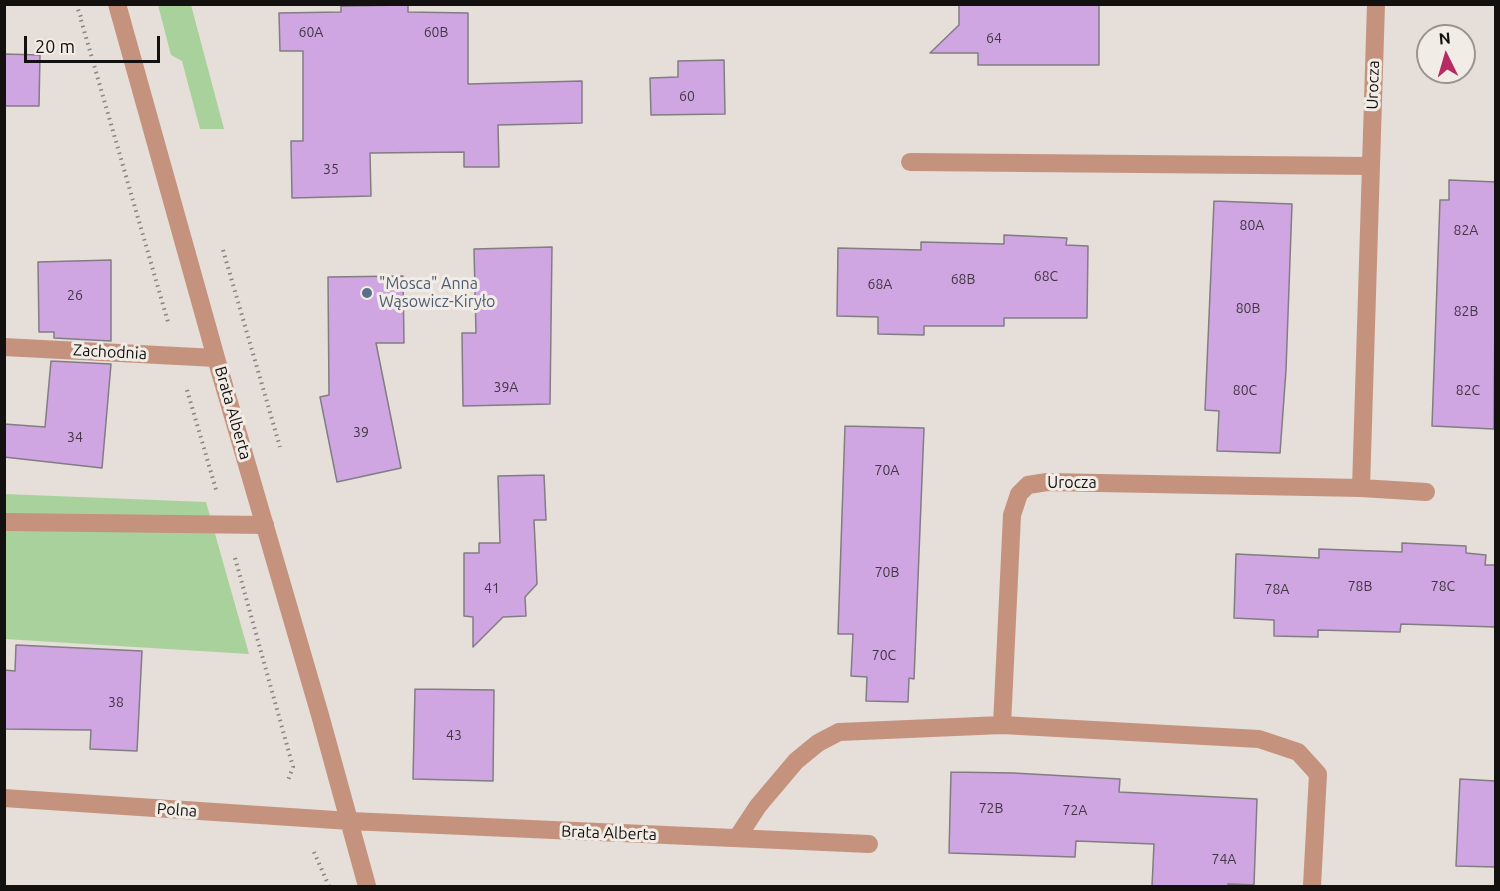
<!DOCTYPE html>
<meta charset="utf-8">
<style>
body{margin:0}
#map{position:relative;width:1500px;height:891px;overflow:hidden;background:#e5ded9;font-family:Ubuntu,sans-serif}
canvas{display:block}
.frame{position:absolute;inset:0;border:6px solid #13110f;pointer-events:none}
.north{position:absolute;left:1416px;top:24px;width:60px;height:60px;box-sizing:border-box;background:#f2ece6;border:2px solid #999490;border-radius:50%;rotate:355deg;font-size:16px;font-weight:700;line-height:24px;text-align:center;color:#13110f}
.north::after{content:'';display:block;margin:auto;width:21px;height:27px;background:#b72b64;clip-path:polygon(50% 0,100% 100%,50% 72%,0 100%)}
.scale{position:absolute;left:24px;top:36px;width:136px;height:27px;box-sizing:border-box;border:3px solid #13110f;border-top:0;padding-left:8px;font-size:18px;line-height:21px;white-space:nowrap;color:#13110f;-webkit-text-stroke:4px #f2ece6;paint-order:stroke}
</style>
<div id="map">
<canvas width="1500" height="891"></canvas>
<div class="frame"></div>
<div class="north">N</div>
<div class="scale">20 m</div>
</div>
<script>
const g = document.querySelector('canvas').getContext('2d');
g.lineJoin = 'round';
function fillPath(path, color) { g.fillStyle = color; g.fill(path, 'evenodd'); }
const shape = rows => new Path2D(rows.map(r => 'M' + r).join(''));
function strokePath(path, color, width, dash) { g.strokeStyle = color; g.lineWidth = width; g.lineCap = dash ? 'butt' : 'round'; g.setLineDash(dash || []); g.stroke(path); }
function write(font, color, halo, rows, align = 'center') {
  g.font = font + ' Ubuntu,sans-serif'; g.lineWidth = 6; g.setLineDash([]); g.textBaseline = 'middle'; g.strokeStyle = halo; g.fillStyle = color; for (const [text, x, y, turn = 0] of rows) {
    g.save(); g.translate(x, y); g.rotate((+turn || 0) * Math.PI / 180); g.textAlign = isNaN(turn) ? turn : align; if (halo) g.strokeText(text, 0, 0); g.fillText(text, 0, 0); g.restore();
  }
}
fillPath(shape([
 [158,5,191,5,224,129,200,129,182,61,171,55],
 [4,494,206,502,249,654,5,639]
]), '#a9d19c');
const building = shape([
 [959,4,1099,4,1099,65,978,65,978,53,930,53,959,25,959,4],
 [408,5,408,12,468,13,468,84,582,81,582,123,498,125,499,167,464,167,464,152,370,153,371,196,292,198,291,141,303,141,303,51,280,51,279,13,341,12,341,6,408,5],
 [4,54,40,55,39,106,4,106,4,54],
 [724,60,725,114,651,115,650,78,678,77,678,61,724,60],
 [1449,180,1496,182,1494,429,1432,426,1440,200,1449,200,1449,180],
 [1214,201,1292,204,1286,370,1280,453,1217,451,1219,411,1205,410,1214,201],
 [1004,235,1067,238,1066,245,1088,246,1087,318,1004,318,1004,326,924,326,924,335,878,334,878,317,837,316,838,248,921,250,921,242,1004,244,1004,235],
 [552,247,550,404,463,406,462,333,476,333,474,249,552,247],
 [111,260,111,341,54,338,54,332,39,332,38,262,111,260],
 [403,276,404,343,376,343,401,468,337,482,320,397,329,395,328,277,403,276],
 [51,361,111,364,102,468,4,457,4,424,45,427,51,361],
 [845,426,924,428,914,679,909,678,908,702,866,701,867,677,851,676,853,634,838,634,845,426],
 [544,475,546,520,534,520,537,584,525,597,526,616,503,617,473,647,473,617,464,616,464,553,479,553,479,543,500,543,498,476,544,475],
 [1402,543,1466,546,1466,553,1486,555,1485,565,1496,565,1496,627,1401,624,1400,632,1318,630,1318,637,1274,636,1274,620,1234,618,1236,554,1319,558,1319,549,1402,552,1402,543],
 [16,645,142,651,137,751,90,749,91,730,4,729,4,670,15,671,16,645],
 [415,689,494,690,493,781,413,779,415,689],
 [951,772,1013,773,1120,779,1119,792,1257,799,1254,885,1228,884,1228,886,1152,886,1154,844,1076,841,1075,857,949,853,951,772],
 [1460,779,1496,781,1496,867,1456,866,1460,779]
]);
fillPath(building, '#cfa6e1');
strokePath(building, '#817d83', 1.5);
strokePath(shape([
 [76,4,82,20],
 [81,20,168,322],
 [223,250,280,447],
 [187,390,217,493],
 [235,558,293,767,287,783],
 [314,852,329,886]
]), '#888480', 4, [1.5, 4.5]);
strokePath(shape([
 [4,522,265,525]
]), '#c5927e', 18);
strokePath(shape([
 [117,4,216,358,320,715,367,886],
 [910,162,1371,166],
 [4,347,216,358],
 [1361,488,1376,4],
 [1002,725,1012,515,1019,494,1028,485,1047,482,1361,488,1426,492],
 [4,798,350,821,869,844],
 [737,838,758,806,796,761,818,743,839,732,1002,725,1259,739,1298,752,1318,774,1312,886]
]), '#c5927e', 18);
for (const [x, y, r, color] of [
 [367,293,6,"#5c6f8a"]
]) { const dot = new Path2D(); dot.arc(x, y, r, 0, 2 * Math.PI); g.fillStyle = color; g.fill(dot); strokePath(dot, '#f2ece6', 2); }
write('14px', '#423644', null, [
 ["60A",311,32],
 ["60B",436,32],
 ["64",994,38],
 ["60",687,96],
 ["35",331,169],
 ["80A",1252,225],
 ["82A",1466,230],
 ["68C",1046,276],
 ["68B",963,279],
 ["68A",880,284],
 ["26",75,295],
 ["80B",1248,308],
 ["82B",1466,311],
 ["39A",506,387],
 ["80C",1245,390],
 ["82C",1468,390],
 ["39",361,432],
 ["34",75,437],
 ["70A",887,470],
 ["70B",887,572],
 ["78B",1360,586],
 ["78C",1443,586],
 ["41",492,588],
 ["78A",1277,589],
 ["70C",884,655],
 ["38",116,702],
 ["43",454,735],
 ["72B",991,808],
 ["72A",1075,810],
 ["74A",1224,859]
]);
write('16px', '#13110f', '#f2ece6', [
 ["Urocza",1373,85,-88],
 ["Zachodnia",110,352,3],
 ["Brata Alberta",233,413,74],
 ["Urocza",1072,483],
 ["Polna",177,810,4],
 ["Brata Alberta",609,833,2]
]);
write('16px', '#4e5e75', '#f2ece6', [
 ["\"Mosca\" Anna",379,284],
 ["Wąsowicz-Kiryło",379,302]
], 'left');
</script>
